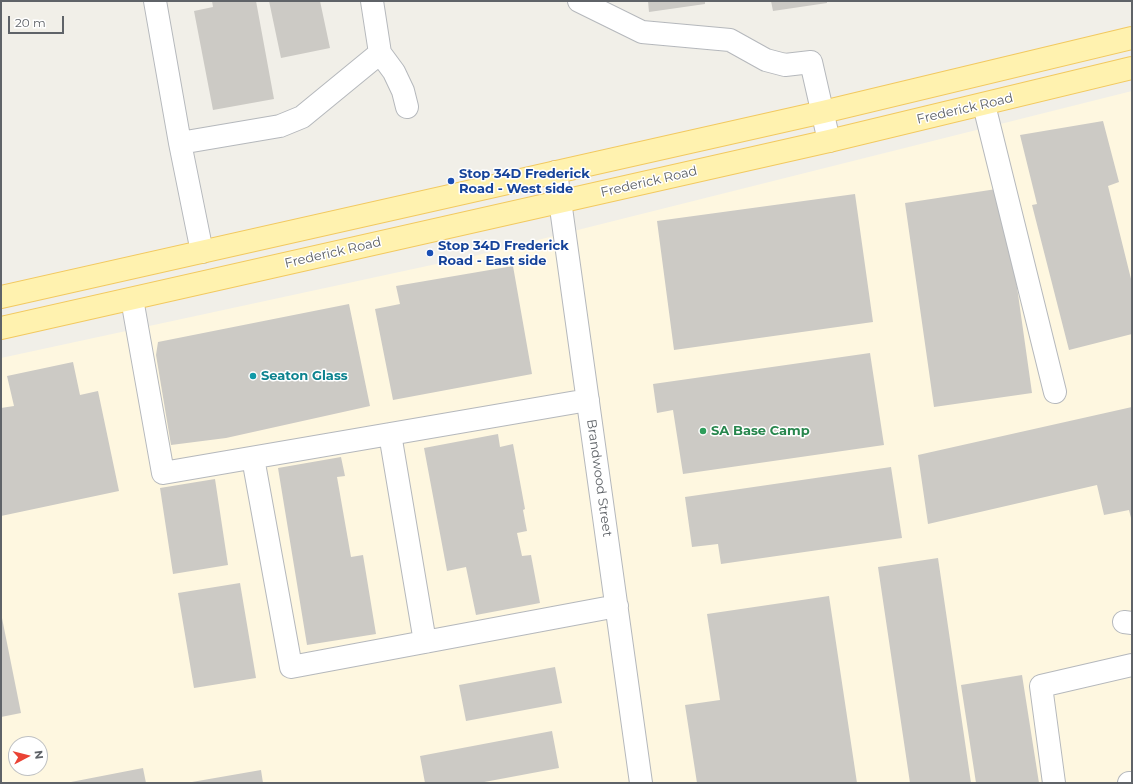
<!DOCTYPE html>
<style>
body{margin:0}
#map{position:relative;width:1133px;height:784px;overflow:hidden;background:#f1efe8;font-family:Montserrat,sans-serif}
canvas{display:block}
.frame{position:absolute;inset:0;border:2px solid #5f6368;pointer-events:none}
.north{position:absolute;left:8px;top:736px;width:40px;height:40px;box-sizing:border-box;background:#fff;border:1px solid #bfc1c3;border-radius:50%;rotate:83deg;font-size:11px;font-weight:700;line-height:16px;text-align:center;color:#5f6368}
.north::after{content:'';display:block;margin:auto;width:14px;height:18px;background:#ea4335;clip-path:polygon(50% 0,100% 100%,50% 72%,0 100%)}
.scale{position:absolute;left:8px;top:16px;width:56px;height:18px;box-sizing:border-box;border:2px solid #5f6368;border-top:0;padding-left:5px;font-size:12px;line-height:14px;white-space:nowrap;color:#5f6368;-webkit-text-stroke:3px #fff;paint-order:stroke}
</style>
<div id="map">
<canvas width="1133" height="784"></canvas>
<div class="frame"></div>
<div class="north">N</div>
<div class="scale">20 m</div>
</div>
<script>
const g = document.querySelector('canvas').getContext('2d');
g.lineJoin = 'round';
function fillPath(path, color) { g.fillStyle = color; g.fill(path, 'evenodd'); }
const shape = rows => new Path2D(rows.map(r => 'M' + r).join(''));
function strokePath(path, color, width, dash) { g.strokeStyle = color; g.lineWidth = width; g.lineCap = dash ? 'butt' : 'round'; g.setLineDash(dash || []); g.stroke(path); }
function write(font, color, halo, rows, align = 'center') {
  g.font = font + ' Montserrat,sans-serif'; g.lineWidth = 3; g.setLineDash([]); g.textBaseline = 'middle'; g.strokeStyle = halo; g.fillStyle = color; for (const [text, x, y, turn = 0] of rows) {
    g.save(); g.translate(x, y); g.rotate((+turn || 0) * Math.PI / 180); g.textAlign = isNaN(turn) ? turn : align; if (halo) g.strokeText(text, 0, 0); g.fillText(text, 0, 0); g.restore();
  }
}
fillPath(shape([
 [1132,91,1132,783,1,783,1,358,478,255],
 [16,744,40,744,40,768,16,768]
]), '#fef7e0');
fillPath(shape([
 [212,1,256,1,274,99,213,110,194,11,213,7],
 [269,1,320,1,330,48,281,58],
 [648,1,705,1,705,4,649,12],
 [771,1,827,1,827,3,773,11],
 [1103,121,1119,182,1108,186,1132,283,1132,334,1069,350,1032,205,1037,204,1020,135],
 [1003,188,1032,393,934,407,905,203],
 [855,194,873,322,674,350,657,221],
 [513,266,532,374,393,400,375,309,400,304,396,286],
 [349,304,370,406,226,438,171,445,156,355,158,342],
 [870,353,884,445,683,474,673,410,657,413,653,384],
 [73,362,80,395,98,391,119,491,1,516,1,408,14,406,7,376],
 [1132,407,1132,522,1129,510,1104,515,1097,485,928,524,918,455],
 [498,434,500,447,513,444,525,509,523,510,527,531,517,533,522,556,531,555,540,603,476,615,466,567,447,571,424,448],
 [341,457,345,476,337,477,351,557,363,555,376,634,307,645,278,468],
 [891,467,902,538,721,564,718,544,692,547,685,497],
 [215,479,228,565,173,574,160,488],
 [938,558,971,783,910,783,878,567],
 [240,583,256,678,194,688,178,593],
 [829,596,857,783,697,783,685,705,720,700,707,614],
 [1,613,21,713,1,717],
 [555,667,562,703,466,721,459,685],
 [1022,675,1039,783,976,783,961,685],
 [552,731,559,768,479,783,425,783,420,756],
 [143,768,146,783,71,783,71,782],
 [261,770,263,783,192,783,192,782]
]), '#cccac5');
const minor = shape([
 [155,1,180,143,202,252],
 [579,1,642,32,730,40,766,60,785,65,811,62,829,141],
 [380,53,394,72,403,91,407,107],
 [984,105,1055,392],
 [180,143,280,126,302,117,380,53,372,1],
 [556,172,641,783],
 [132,299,163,473,588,400],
 [390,434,425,642],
 [253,458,291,667,617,606],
 [1124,622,1132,623],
 [1054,783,1041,686,1132,665],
 [1129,783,1132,783]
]);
const major = shape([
 [1,297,823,112,1132,38],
 [1,328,829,141,1132,68]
]);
strokePath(minor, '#b5b8bc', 24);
strokePath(major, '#f2c960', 24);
strokePath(minor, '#fff', 22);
strokePath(major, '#fff2af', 22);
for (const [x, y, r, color] of [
 [451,181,4,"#1a4fb4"],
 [430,253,4,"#1a4fb4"],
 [253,376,4,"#0f9aa8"],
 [703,431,4,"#2e9e5b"]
]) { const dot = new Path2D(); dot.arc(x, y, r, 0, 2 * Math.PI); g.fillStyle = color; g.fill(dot); strokePath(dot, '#fff', 1.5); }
write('13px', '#5f6368', '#fff', [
 ["Frederick Road",965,109,-13],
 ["Frederick Road",649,182,-13],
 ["Frederick Road",333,253,-13],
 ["Brandwood Street",599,478,82]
]);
write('bold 13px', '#164399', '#fff', [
 ["Stop 34D Frederick",459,174],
 ["Road - West side",459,189],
 ["Stop 34D Frederick",438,246],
 ["Road - East side",438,261]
], 'left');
write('bold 13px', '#0d838f', '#fff', [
 ["Seaton Glass",261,376]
], 'left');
write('bold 13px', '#27864d', '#fff', [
 ["SA Base Camp",711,431]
], 'left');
</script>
